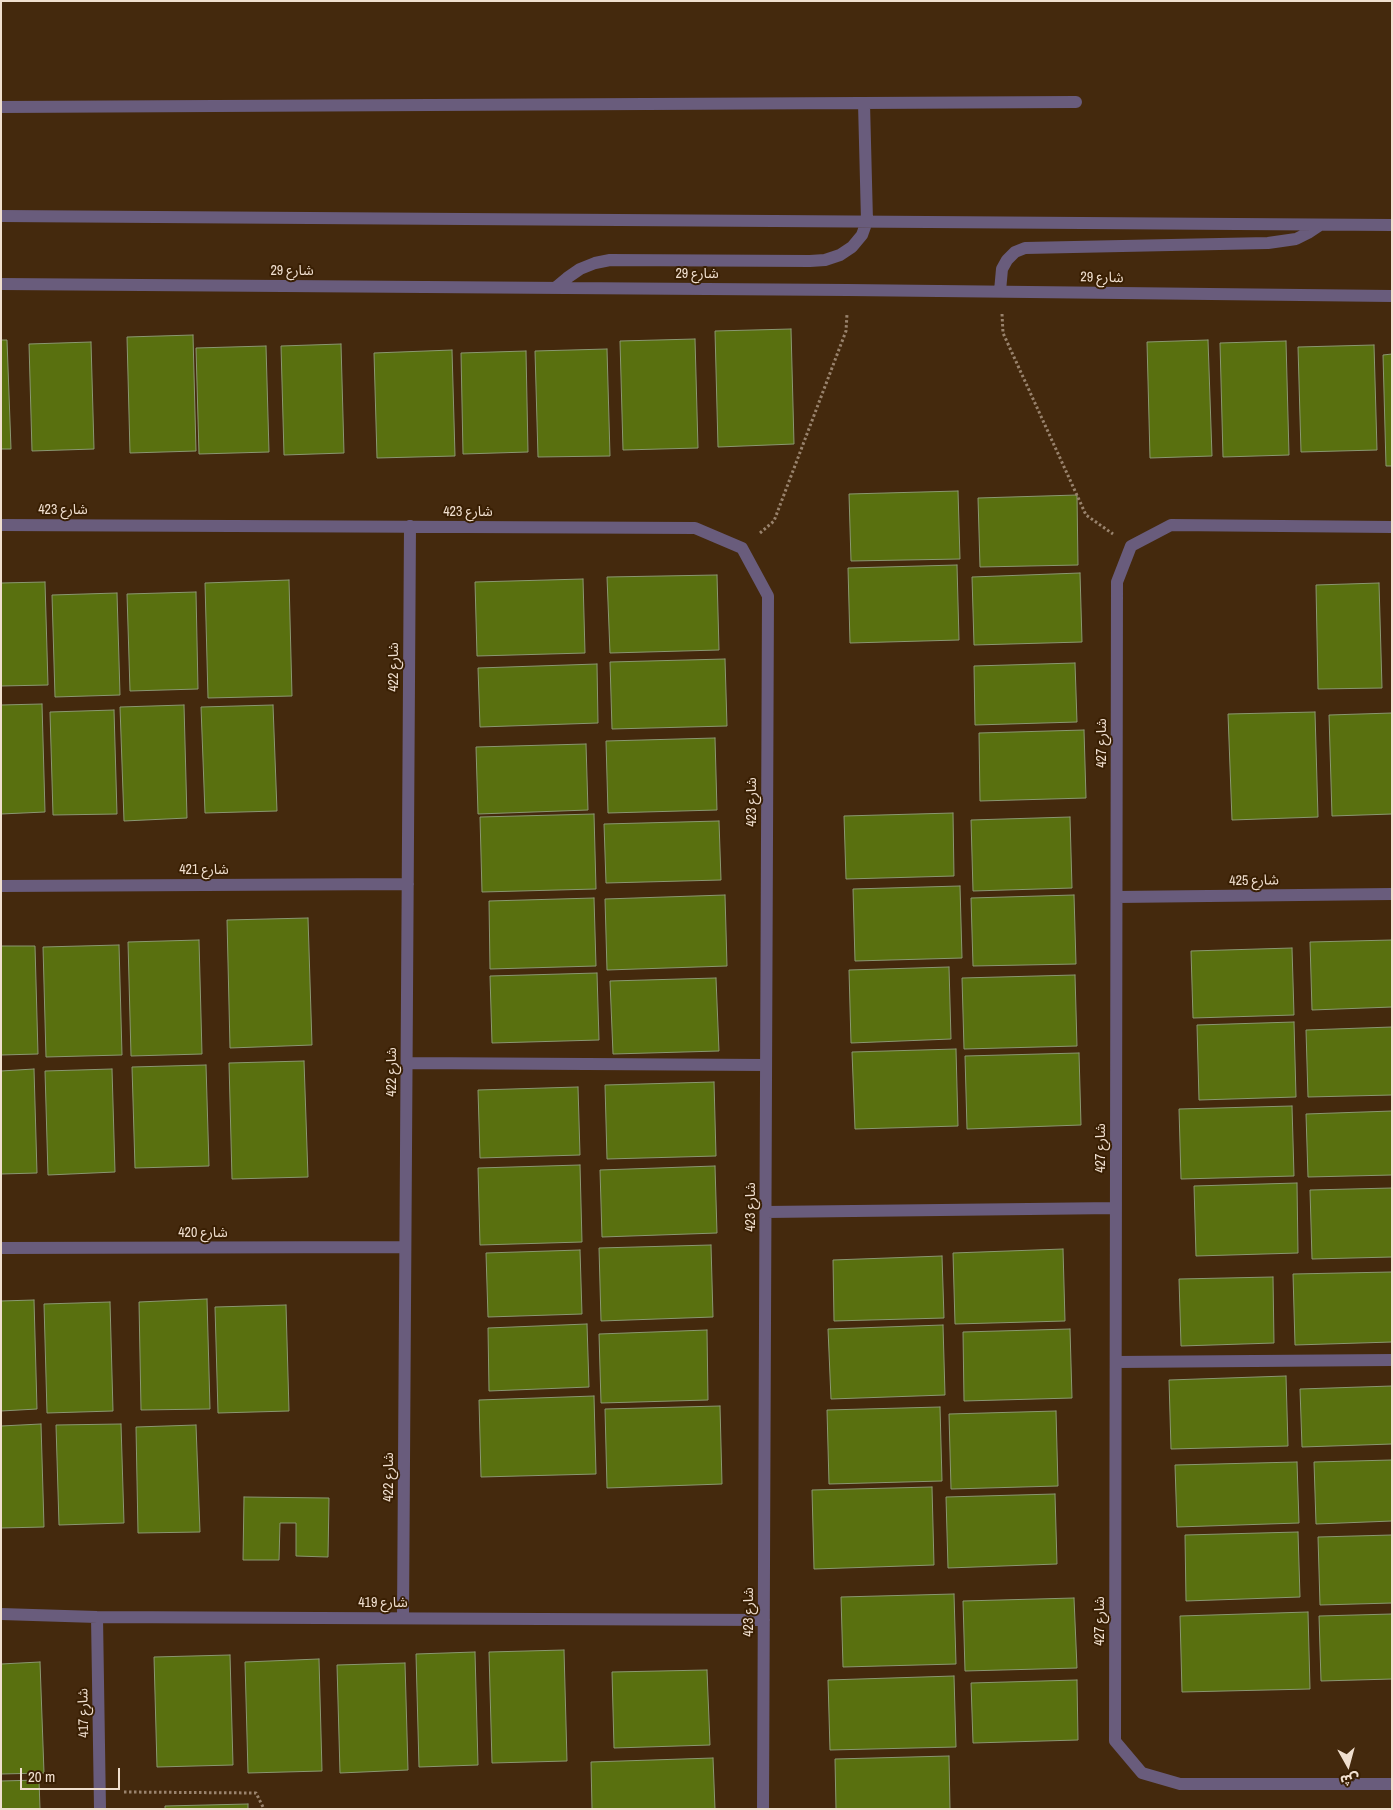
<!DOCTYPE html>
<meta charset="utf-8">
<style>
body{margin:0}
#map{position:relative;width:1393px;height:1810px;overflow:hidden;background:#44290d;font-family:"Archivo Narrow","Noto Sans Arabic",sans-serif}
canvas{display:block}
.frame{position:absolute;inset:0;border:2px solid #f0dfcf;pointer-events:none}
.north{position:absolute;left:1323px;top:1740px;width:50px;height:50px;-webkit-text-stroke:4px #391f03;paint-order:stroke;rotate:173deg;font-size:14px;font-weight:700;line-height:20px;text-align:center;color:#f0dfcf}
.north::after{content:'';display:block;margin:auto;width:18px;height:22px;background:#f0dfcf;clip-path:polygon(50% 0,100% 100%,50% 72%,0 100%)}
.scale{position:absolute;left:20px;top:1768px;width:100px;height:22px;box-sizing:border-box;border:2px solid #f0dfcf;border-top:0;padding-left:6px;font-size:15px;line-height:18px;white-space:nowrap;color:#f0dfcf;-webkit-text-stroke:4px #391f03;paint-order:stroke}
</style>
<div id="map">
<canvas width="1393" height="1810"></canvas>
<div class="frame"></div>
<div class="north">ش</div>
<div class="scale">20 m</div>
</div>
<script>
const g = document.querySelector('canvas').getContext('2d');
g.lineJoin = 'round';
function fillPath(path, color) { g.fillStyle = color; g.fill(path, 'evenodd'); }
const shape = rows => new Path2D(rows.map(r => 'M' + r).join(''));
function strokePath(path, color, width, dash) { g.strokeStyle = color; g.lineWidth = width; g.lineCap = dash ? 'butt' : 'round'; g.setLineDash(dash || []); g.stroke(path); }
function write(font, color, halo, rows, align = 'center') {
  g.font = font + ' "Archivo Narrow","Noto Sans Arabic",sans-serif'; g.lineWidth = 4; g.setLineDash([]); g.textBaseline = 'middle'; g.strokeStyle = halo; g.fillStyle = color; for (const [text, x, y, turn = 0] of rows) {
    g.save(); g.translate(x, y); g.rotate((+turn || 0) * Math.PI / 180); g.textAlign = isNaN(turn) ? turn : align; if (halo) g.strokeText(text, 0, 0); g.fillText(text, 0, 0); g.restore();
  }
}
const building = shape([
 [791,329,794,444,718,447,715,331,791,329],
 [193,335,196,451,130,453,127,337,193,335],
 [695,339,698,448,623,450,620,341,695,339],
 [1,340,7,340,11,449,1,449,1,340],
 [1208,340,1212,456,1150,458,1147,342,1208,340],
 [1286,341,1289,455,1223,457,1220,343,1286,341],
 [91,342,94,449,32,451,29,344,91,342],
 [341,344,344,453,284,455,281,346,341,344],
 [1374,345,1377,450,1301,452,1298,347,1374,345],
 [266,346,269,452,199,454,196,348,266,346],
 [607,349,610,456,538,457,535,351,607,349],
 [452,350,455,456,377,458,374,353,452,350],
 [526,351,528,452,463,454,461,353,526,351],
 [1392,354,1392,466,1386,466,1383,355,1392,354],
 [958,491,960,559,851,561,849,494,958,491],
 [1077,495,1078,565,980,567,978,498,1077,495],
 [957,565,959,640,850,643,848,568,957,565],
 [1080,573,1082,642,974,645,972,577,1080,573],
 [717,575,719,650,610,653,607,577,717,575],
 [583,579,585,653,477,656,475,582,583,579],
 [289,580,292,696,208,698,205,583,289,580],
 [45,582,48,685,1,686,1,583,45,582],
 [1379,583,1382,688,1318,689,1316,585,1379,583],
 [196,592,198,689,130,691,127,594,196,592],
 [117,593,120,695,55,697,52,595,117,593],
 [725,659,727,726,612,729,610,662,725,659],
 [1075,663,1077,722,975,725,974,666,1075,663],
 [597,664,598,723,480,727,478,668,597,664],
 [42,704,45,812,1,814,1,705,42,704],
 [184,705,187,818,124,821,120,707,184,705],
 [273,705,277,811,205,813,201,707,273,705],
 [114,710,117,814,53,815,50,712,114,710],
 [1315,712,1318,817,1232,820,1228,714,1315,712],
 [1392,713,1392,814,1332,816,1329,715,1392,713],
 [1084,730,1086,798,980,801,979,733,1084,730],
 [715,738,717,810,608,813,606,741,715,738],
 [586,744,588,810,478,814,476,747,586,744],
 [953,813,954,876,846,879,844,816,953,813],
 [594,814,596,889,482,892,480,817,594,814],
 [1070,817,1072,888,973,891,971,820,1070,817],
 [719,821,721,880,606,883,604,824,719,821],
 [960,886,962,958,855,961,853,889,960,886],
 [725,895,727,966,607,970,605,899,725,895],
 [1074,895,1076,964,973,966,971,898,1074,895],
 [594,898,596,966,490,969,489,901,594,898],
 [308,918,312,1045,230,1048,227,920,308,918],
 [199,940,202,1054,131,1056,128,942,199,940],
 [1392,940,1392,1007,1312,1010,1310,942,1392,940],
 [119,945,122,1055,46,1057,43,947,119,945],
 [1,946,35,946,38,1054,1,1055,1,946],
 [1292,948,1294,1015,1193,1018,1191,951,1292,948],
 [949,967,951,1039,851,1043,849,970,949,967],
 [597,973,599,1040,492,1043,490,976,597,973],
 [1075,975,1077,1046,964,1049,962,978,1075,975],
 [716,978,719,1051,613,1054,610,981,716,978],
 [1294,1022,1296,1097,1199,1100,1197,1025,1294,1022],
 [1392,1027,1392,1095,1308,1097,1306,1030,1392,1027],
 [956,1049,958,1126,855,1129,852,1052,956,1049],
 [1079,1053,1081,1125,967,1129,965,1056,1079,1053],
 [304,1061,308,1177,232,1179,229,1063,304,1061],
 [206,1065,209,1166,135,1168,132,1067,206,1065],
 [34,1069,37,1173,1,1174,1,1071,34,1069],
 [112,1069,115,1172,48,1175,45,1071,112,1069],
 [714,1082,716,1156,607,1159,605,1085,714,1082],
 [578,1087,580,1155,480,1158,478,1090,578,1087],
 [1292,1106,1294,1176,1181,1179,1179,1109,1292,1106],
 [1392,1111,1392,1175,1308,1177,1306,1114,1392,1111],
 [580,1165,582,1242,480,1245,478,1168,580,1165],
 [715,1166,717,1233,602,1237,600,1170,715,1166],
 [1297,1183,1298,1253,1196,1256,1194,1186,1297,1183],
 [1392,1188,1392,1257,1312,1259,1310,1190,1392,1188],
 [711,1245,713,1317,601,1321,599,1248,711,1245],
 [1063,1249,1065,1321,955,1324,953,1253,1063,1249],
 [580,1250,582,1314,488,1317,486,1253,580,1250],
 [942,1256,944,1318,834,1321,833,1260,942,1256],
 [1392,1272,1392,1342,1295,1345,1293,1274,1392,1272],
 [1273,1277,1274,1343,1181,1346,1179,1279,1273,1277],
 [207,1299,210,1409,141,1410,139,1302,207,1299],
 [34,1300,37,1409,1,1411,1,1301,34,1300],
 [110,1302,113,1411,47,1413,44,1304,110,1302],
 [286,1305,289,1411,218,1413,215,1307,286,1305],
 [587,1324,589,1387,489,1391,488,1328,587,1324],
 [943,1325,945,1395,831,1399,828,1329,943,1325],
 [1070,1329,1072,1398,964,1401,963,1332,1070,1329],
 [707,1330,708,1400,601,1403,599,1334,707,1330],
 [1286,1376,1288,1446,1171,1449,1169,1380,1286,1376],
 [1392,1386,1392,1444,1302,1447,1300,1389,1392,1386],
 [594,1396,596,1474,481,1477,479,1400,594,1396],
 [720,1406,722,1484,607,1488,605,1409,720,1406],
 [940,1407,942,1481,829,1484,827,1410,940,1407],
 [1056,1411,1058,1486,951,1489,949,1414,1056,1411],
 [41,1424,44,1527,1,1528,1,1426,41,1424],
 [121,1424,124,1523,59,1525,56,1425,121,1424],
 [196,1425,200,1532,138,1533,136,1427,196,1425],
 [1392,1460,1392,1521,1316,1524,1314,1462,1392,1460],
 [1297,1462,1299,1523,1177,1527,1175,1465,1297,1462],
 [932,1487,934,1565,814,1569,812,1490,932,1487],
 [1055,1494,1057,1564,948,1568,946,1497,1055,1494],
 [244,1497,329,1498,328,1557,296,1556,296,1523,280,1523,279,1560,243,1560,244,1497],
 [1298,1532,1300,1597,1186,1601,1185,1535,1298,1532],
 [1392,1535,1392,1603,1320,1605,1318,1537,1392,1535],
 [954,1594,956,1664,843,1667,841,1597,954,1594],
 [1074,1598,1077,1668,965,1671,963,1601,1074,1598],
 [1308,1612,1310,1689,1182,1692,1180,1616,1308,1612],
 [1392,1614,1392,1679,1321,1681,1319,1616,1392,1614],
 [564,1650,567,1761,492,1763,489,1652,564,1650],
 [475,1652,478,1765,419,1767,416,1654,475,1652],
 [230,1655,233,1765,157,1767,154,1657,230,1655],
 [319,1659,322,1771,248,1773,245,1662,319,1659],
 [40,1662,44,1773,1,1774,1,1664,40,1662],
 [405,1663,408,1770,340,1773,337,1665,405,1663],
 [707,1670,710,1745,614,1748,612,1672,707,1670],
 [954,1676,956,1747,830,1750,828,1680,954,1676],
 [1077,1680,1078,1740,973,1743,971,1683,1077,1680],
 [949,1756,950,1809,836,1809,835,1759,949,1756],
 [713,1758,715,1809,592,1809,591,1762,713,1758],
 [39,1780,40,1809,1,1809,1,1781,39,1780],
 [248,1804,248,1809,165,1809,165,1806,248,1804]
]);
fillPath(building, '#59700f');
strokePath(building, '#8a9771', 1);
strokePath(shape([
 [1002,314,1003,333,1086,515,1113,534],
 [760,533,774,521,846,331,847,314],
 [124,1792,256,1793,264,1809]
]), '#99836d', 3, [2.5, 2.5]);
strokePath(shape([
 [1,107,1076,102],
 [1,216,1392,225],
 [1,284,848,290,1392,296],
 [555,288,567,278,580,269,595,263,610,260,810,261,825,260,840,255,852,247,862,235,867,221,864,103],
 [1000,291,1002,269,1007,260,1015,252,1025,248,1268,243,1296,239,1308,233,1320,225],
 [1,525,695,528,742,548,768,596,763,1809],
 [1392,527,1171,525,1131,546,1117,582,1115,1741,1142,1773,1180,1784,1392,1784],
 [1,886,408,884],
 [1117,897,1392,894],
 [407,1063,766,1065],
 [766,1212,1116,1208],
 [1,1248,405,1247],
 [1116,1362,1392,1360],
 [1,1614,97,1617,764,1620],
 [97,1617,100,1809],
 [403,1618,410,526]
]), '#695c7c', 12);
write('14px', '#f0dfcf', '#391f03', [
 ["شارع 29",292,271],
 ["شارع 29",697,274],
 ["شارع 29",1102,278,1],
 ["شارع 423",63,510],
 ["شارع 423",468,512],
 ["شارع 422",394,667,-90],
 ["شارع 427",1102,743,-90],
 ["شارع 423",752,802,-90],
 ["شارع 421",204,870],
 ["شارع 425",1254,881,-1],
 ["شارع 422",392,1072,-90],
 ["شارع 427",1101,1148,-90],
 ["شارع 423",751,1207,-90],
 ["شارع 420",203,1233],
 ["شارع 422",389,1477,-90],
 ["شارع 419",383,1603],
 ["شارع 423",749,1612,-90],
 ["شارع 427",1100,1621,-90],
 ["شارع 417",84,1713,-91]
]);
</script>
